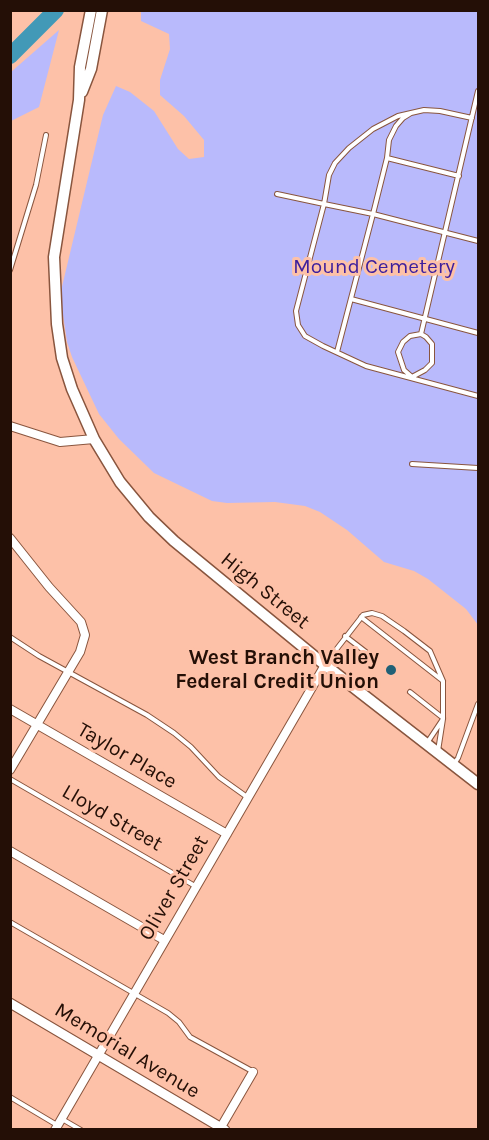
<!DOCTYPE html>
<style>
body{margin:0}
#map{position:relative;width:489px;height:1140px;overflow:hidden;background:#fdc1a8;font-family:Karla,sans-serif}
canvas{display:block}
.frame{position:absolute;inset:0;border:12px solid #240f06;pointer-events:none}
</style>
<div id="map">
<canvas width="489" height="1140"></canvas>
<div class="frame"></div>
</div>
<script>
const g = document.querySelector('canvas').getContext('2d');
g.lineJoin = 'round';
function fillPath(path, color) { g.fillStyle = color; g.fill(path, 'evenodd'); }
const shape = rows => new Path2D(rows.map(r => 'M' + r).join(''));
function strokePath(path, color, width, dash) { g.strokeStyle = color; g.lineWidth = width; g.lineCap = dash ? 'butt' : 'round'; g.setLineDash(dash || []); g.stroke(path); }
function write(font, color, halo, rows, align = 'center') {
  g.font = font + ' Karla,sans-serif'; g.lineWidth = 6; g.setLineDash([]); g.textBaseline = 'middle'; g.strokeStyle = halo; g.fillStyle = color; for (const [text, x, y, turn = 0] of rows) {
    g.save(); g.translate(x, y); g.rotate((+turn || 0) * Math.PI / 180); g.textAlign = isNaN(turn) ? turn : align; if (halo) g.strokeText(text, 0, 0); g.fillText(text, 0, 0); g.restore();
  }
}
fillPath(shape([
 [141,11,478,11,478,625,466,609,428,579,414,571,384,562,347,530,320,512,305,506,275,502,227,503,212,501,154,473,119,439,99,414,72,357,67,342,60,295,103,115,116,86,130,92,154,111,178,149,189,159,204,157,204,140,184,116,160,95,160,80,170,49,169,34,141,21],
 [59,30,39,107,11,121,11,72]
]), '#b9bafc');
strokePath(shape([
 [10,56,56,10]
]), '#4299b7', 16);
const service = shape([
 [387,158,389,140,396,126,403,118,411,113,424,110,440,111,472,118],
 [459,176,387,158,373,214,478,241],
 [277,194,324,204,329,175,335,163,349,148,373,129,398,116,411,113],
 [10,270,36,185,46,135],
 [351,299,478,333],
 [421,334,478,91],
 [421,334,426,337,432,344,432,363,425,370,412,377,404,370,398,352,403,342,410,336,421,334],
 [337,352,373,214,324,204,296,311,298,325,305,336,323,346,366,366,478,396],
 [412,464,478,468],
 [361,617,443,681],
 [345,636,371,656],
 [10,637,39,656,147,715,174,733,191,747,219,777,247,797],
 [325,664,363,615,372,613,382,616,404,631,430,651,443,681,443,719,438,751],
 [410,692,443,718],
 [427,743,443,719],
 [454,764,458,758,478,704],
 [10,779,195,886],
 [10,922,168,1013,179,1022,190,1037,252,1071],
 [10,1097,57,1125],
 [62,1119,81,1130]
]);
const minor = shape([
 [10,426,60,442,94,439],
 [10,538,49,587,81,622,85,635,80,652,10,770],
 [10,709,227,834],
 [10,851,164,940],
 [221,1127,253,1072],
 [55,1130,325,665]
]);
const tertiary = shape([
 [10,1003,225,1130]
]);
const secondary = shape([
 [91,10,80,67,79,100,54,257,57,324,62,358,72,389,94,439,120,482,149,517,174,541,325,665,478,784],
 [82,92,91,69,102,10]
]);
strokePath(service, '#89553e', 6);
strokePath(minor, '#89553e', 10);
strokePath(tertiary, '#89553e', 11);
strokePath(secondary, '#89553e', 13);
strokePath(service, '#fff', 4);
strokePath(minor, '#fff', 8);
strokePath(tertiary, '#fff', 9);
strokePath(secondary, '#fff', 10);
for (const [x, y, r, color] of [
 [391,670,6,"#206076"]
]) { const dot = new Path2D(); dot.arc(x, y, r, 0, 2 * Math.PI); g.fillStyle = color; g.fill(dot); strokePath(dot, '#fdc1a8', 2); }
write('21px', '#3d1f9d', '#fdc1a8', [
 ["Mound Cemetery",374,267]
]);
write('21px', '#240f06', '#fdc1a8', [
 ["High Street",265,591,39],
 ["Taylor Place",127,756,30],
 ["Lloyd Street",112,818,30],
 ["Oliver Street",174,888,-60],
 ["Memorial Avenue",127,1051,31]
]);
write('bold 21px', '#240f06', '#fdc1a8', [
 ["West Branch Valley",379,658],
 ["Federal Credit Union",379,682]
], 'right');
</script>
